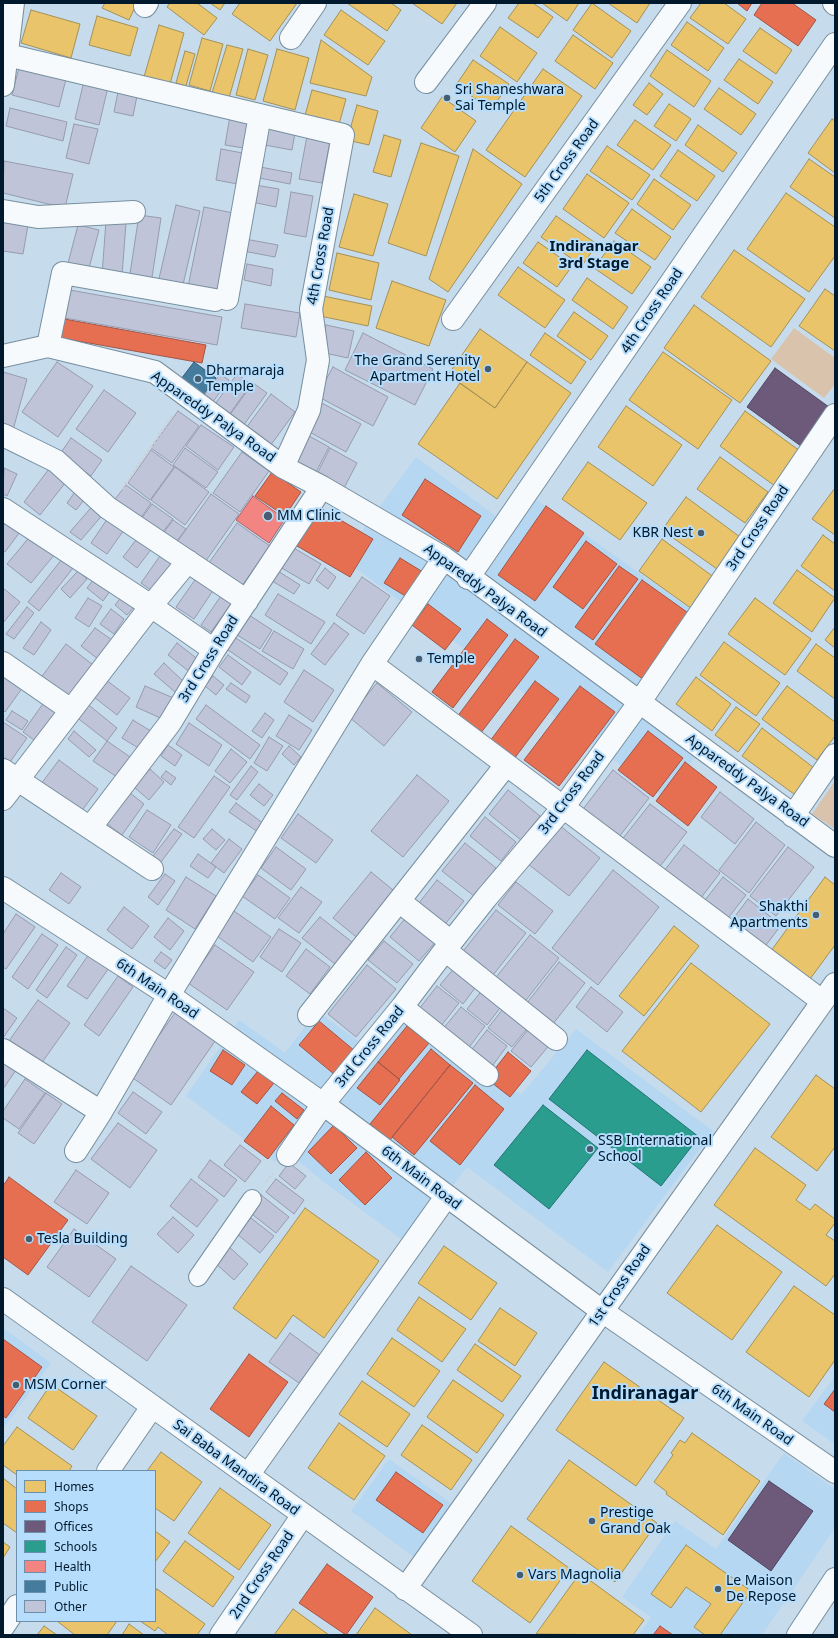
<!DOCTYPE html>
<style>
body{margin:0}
#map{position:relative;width:838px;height:1638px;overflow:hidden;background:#c6dbec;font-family:"Noto Sans",sans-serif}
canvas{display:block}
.frame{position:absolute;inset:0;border:4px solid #00192c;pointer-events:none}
.legend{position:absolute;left:16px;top:1470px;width:140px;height:152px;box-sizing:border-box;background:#b6ddfc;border:1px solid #6d8fa9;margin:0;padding:5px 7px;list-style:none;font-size:12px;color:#00192c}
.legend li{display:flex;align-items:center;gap:8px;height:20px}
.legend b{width:20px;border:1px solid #6d8fa9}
</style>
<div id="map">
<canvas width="838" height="1638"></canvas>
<div class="frame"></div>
<ul class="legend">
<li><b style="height:11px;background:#e9c46a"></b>Homes</li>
<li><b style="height:11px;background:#e76f51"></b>Shops</li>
<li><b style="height:11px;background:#6d597a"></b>Offices</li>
<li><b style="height:11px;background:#2a9d8f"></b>Schools</li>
<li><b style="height:11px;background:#f28482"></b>Health</li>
<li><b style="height:11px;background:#457b9d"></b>Public</li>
<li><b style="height:11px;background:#c0c4d9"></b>Other</li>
</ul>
</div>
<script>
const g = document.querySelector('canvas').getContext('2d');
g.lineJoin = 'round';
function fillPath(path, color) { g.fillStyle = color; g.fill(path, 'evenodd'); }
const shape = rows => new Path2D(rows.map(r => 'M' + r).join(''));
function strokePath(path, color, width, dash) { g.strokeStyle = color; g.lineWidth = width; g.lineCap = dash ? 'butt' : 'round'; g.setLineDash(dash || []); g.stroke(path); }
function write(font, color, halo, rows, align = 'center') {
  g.font = font + ' "Noto Sans",sans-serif'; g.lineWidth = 4; g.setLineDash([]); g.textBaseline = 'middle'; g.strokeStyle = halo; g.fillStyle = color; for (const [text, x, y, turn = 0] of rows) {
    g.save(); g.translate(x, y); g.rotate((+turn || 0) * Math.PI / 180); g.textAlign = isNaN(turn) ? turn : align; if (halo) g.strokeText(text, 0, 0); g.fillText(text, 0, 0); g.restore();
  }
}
fillPath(shape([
 [416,457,512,528,534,498,694,612,629,704,698,753,665,798,342,558],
 [398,998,521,1095,576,1029,713,1131,608,1272,467,1167,408,1244,321,1180,283,1148,275,1162,186,1096,239,1020,285,1053,317,1011,362,1044],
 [3,1328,51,1363,5,1426,3,1425],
 [835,1376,835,1444,802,1421],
 [784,1453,835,1489,835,1528,762,1635,639,1635,651,1617,622,1597,675,1521,716,1549],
 [389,1459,452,1504,414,1557,351,1511]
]), '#b6d7f1');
fillPath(shape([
 [794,328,835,358,835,384,824,398,771,359],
 [835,781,835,829,812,814]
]), '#d9c3ad');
const homes = shape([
 [105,3,137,3,129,20,102,8,105,3],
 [170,3,197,3,217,18,204,35,167,7,170,3],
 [210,3,225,3,220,10,210,3],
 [240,3,297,3,270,41,232,14,240,3],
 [347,3,391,3,401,10,387,31,347,3],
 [412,3,457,3,442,24,412,3],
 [519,3,533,3,553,17,538,38,508,18,519,3],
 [542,3,579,3,567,21,542,3],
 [592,3,631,31,612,58,573,30,592,3],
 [608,3,650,3,637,23,608,3],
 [701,3,724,3,746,19,728,44,690,18,701,3],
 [31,10,80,24,71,58,21,43,31,10],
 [341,10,385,41,368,65,324,35,341,10],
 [97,16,138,28,130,56,89,45,97,16],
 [687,22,724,48,708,71,671,45,687,22],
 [159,25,184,33,170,84,144,77,159,25],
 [500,27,537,53,517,82,480,56,500,27],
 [760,28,792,50,776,74,743,51,760,28],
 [573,35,613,63,595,89,555,61,573,35],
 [202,38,223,44,210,91,189,85,202,38],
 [321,40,372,77,366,96,310,83,321,40],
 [227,45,243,49,229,98,212,93,227,45],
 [248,49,268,55,255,100,236,95,248,49],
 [277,49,309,58,295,110,263,101,277,49],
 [667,50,711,81,694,107,650,76,667,50],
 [185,51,195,54,186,86,176,83,185,51],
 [739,59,773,82,758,104,724,80,739,59],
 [473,60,509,84,491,110,456,85,473,60],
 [543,69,582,96,525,177,486,150,543,69],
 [649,83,663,94,647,115,633,105,649,83],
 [719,88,756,114,741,135,704,109,719,88],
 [312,90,346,99,338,128,304,119,312,90],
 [442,97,476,121,455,152,421,128,442,97],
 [669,104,691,119,676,141,654,126,669,104],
 [357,105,378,111,369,145,347,140,357,105],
 [832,119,835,121,835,173,808,153,832,119],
 [635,120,671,145,653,170,617,145,635,120],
 [698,125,737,153,723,172,685,145,698,125],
 [384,135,401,140,391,177,373,172,384,135],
 [421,143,459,156,426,256,388,243,421,143],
 [607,146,650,175,632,200,590,171,607,146],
 [473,149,522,184,448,292,429,279,473,149],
 [678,150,715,176,697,201,660,176,678,150],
 [809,159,835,177,835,218,790,187,809,159],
 [587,174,629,203,604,238,563,209,587,174],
 [654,179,691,205,673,230,637,204,654,179],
 [786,193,835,227,835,256,809,292,747,249,786,193],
 [354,194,388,204,373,256,339,247,354,194],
 [632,209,671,237,655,260,615,233,632,209],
 [556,216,597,244,582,266,541,237,556,216],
 [614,241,651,267,632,294,594,268,614,241],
 [538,242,572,266,557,287,523,263,538,242],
 [734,250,805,299,771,347,701,297,734,250],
 [337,253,379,263,371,300,329,290,337,253],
 [518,267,565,300,545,328,498,295,518,267],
 [587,278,628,307,613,329,572,300,587,278],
 [392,281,446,300,429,346,376,328,392,281],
 [825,289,835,296,835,351,799,326,825,289],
 [323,296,372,306,368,326,320,316,323,296],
 [694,305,771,361,740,403,664,348,694,305],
 [574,312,608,336,591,360,557,336,574,312],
 [480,329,527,362,495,408,448,375,480,329],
 [545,333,586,362,571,384,530,355,545,333],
 [663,352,732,400,698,449,629,400,663,352],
 [527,362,571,393,497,499,418,444,460,383,495,408,527,362],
 [626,406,682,445,653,486,598,447,626,406],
 [745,411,800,451,775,486,720,446,745,411],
 [720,457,768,492,745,523,697,489,720,457],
 [588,462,647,503,620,540,562,499,588,462],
 [835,488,835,535,812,519,835,488],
 [686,497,740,537,717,569,662,530,686,497],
 [823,535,835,544,835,591,801,566,823,535],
 [662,539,715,578,692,609,639,571,662,539],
 [797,570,835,598,812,632,773,603,797,570],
 [755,598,811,639,785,675,728,634,755,598],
 [835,627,835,648,825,640,835,627],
 [724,642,780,683,756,716,700,675,724,642],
 [816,644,835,658,835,699,797,671,816,644],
 [696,677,731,704,712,731,676,704,696,677],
 [787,686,835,722,835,736,817,760,762,719,787,686],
 [736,707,760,724,738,752,715,735,736,707],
 [762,728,818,771,798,797,742,756,762,728],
 [825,877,835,885,835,945,807,983,768,955,825,877],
 [674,926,699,946,644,1016,619,996,674,926],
 [691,963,770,1024,701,1112,622,1051,691,963],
 [816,1075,835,1089,835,1147,817,1171,771,1137,816,1075],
 [755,1148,806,1185,796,1200,810,1210,815,1204,835,1219,835,1223,826,1235,835,1241,835,1274,826,1286,714,1205,755,1148],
 [305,1208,379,1261,324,1338,293,1315,276,1339,233,1308,305,1208],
 [717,1225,782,1272,732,1340,667,1293,717,1225],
 [444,1246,497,1283,471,1320,418,1283,444,1246],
 [794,1286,835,1315,835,1360,809,1397,746,1352,794,1286],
 [419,1297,466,1329,442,1362,397,1330,419,1297],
 [500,1308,537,1333,515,1366,478,1341,500,1308],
 [392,1338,440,1371,414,1407,367,1374,392,1338],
 [475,1344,521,1376,502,1402,457,1370,475,1344],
 [604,1362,684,1418,636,1486,556,1430,604,1362],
 [453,1380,504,1415,477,1453,427,1417,453,1380],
 [362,1381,410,1414,387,1447,339,1414,362,1381],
 [51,1384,97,1416,73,1450,28,1418,51,1384],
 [339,1423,385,1456,354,1500,308,1468,339,1423],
 [422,1425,472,1460,451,1490,401,1455,422,1425],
 [17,1427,72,1466,69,1471,17,1471,17,1475,3,1465,3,1446,17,1427],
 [692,1433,760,1481,723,1535,666,1494,667,1492,654,1482,673,1455,671,1453,680,1440,685,1443,692,1433],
 [161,1452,202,1482,174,1521,155,1508,155,1471,147,1471,161,1452],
 [569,1460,657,1523,615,1582,527,1519,569,1460],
 [3,1478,17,1489,17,1533,3,1523,3,1478],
 [220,1488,271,1525,239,1570,188,1533,220,1488],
 [511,1526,569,1568,530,1623,472,1581,511,1526],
 [155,1531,170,1542,155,1562,155,1531],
 [185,1541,234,1577,213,1607,163,1571,185,1541],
 [3,1542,10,1547,3,1558,3,1542],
 [686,1545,751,1591,720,1635,705,1635,694,1627,711,1604,686,1587,671,1608,651,1594,686,1545],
 [580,1573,644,1620,633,1635,536,1634,580,1573],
 [157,1589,205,1624,197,1635,168,1635,158,1627,155,1631,140,1621,155,1621,155,1592,157,1589],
 [375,1608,412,1635,356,1635,375,1608],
 [293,1609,329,1635,274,1635,293,1609],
 [57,1621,117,1621,107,1635,75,1635,57,1621],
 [129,1624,144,1635,122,1635,129,1624],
 [44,1626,57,1635,37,1635,44,1626]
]);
fillPath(homes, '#e9c46a');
strokePath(homes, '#a39157', 1);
const shops = shape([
 [737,3,752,3,747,11,737,3],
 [762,3,792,3,816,20,798,46,754,15,762,3],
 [59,318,206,345,202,363,55,337,59,318],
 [272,472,301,492,285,516,255,496,272,472],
 [425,479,481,516,458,552,402,515,425,479],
 [315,505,373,539,350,577,292,543,315,505],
 [546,506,584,533,535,601,498,575,546,506],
 [586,541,617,564,583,609,553,587,586,541],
 [400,558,423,572,407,597,384,583,400,558],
 [619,566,638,579,593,640,575,627,619,566],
 [642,580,691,615,644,680,595,644,642,580],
 [428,604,461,629,445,650,412,625,428,604],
 [487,619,508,635,453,708,432,692,487,619],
 [515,639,539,657,480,734,457,717,515,639],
 [535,681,559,699,514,759,490,741,535,681],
 [580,686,615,712,559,786,524,760,580,686],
 [648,731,683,758,653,797,618,770,648,731],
 [685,762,717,787,688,826,656,801,685,762],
 [319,1021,355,1051,335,1075,299,1045,319,1021],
 [407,1026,429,1043,399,1079,378,1062,407,1026],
 [431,1049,450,1065,390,1140,370,1124,431,1049],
 [223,1050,245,1065,232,1085,210,1071,223,1050],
 [508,1052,531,1071,510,1097,487,1079,508,1052],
 [378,1062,400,1080,380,1105,357,1088,378,1062],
 [450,1065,473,1083,414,1155,392,1137,450,1065],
 [258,1071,274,1083,257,1104,241,1092,258,1071],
 [475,1085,504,1109,460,1165,430,1141,475,1085],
 [282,1093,304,1110,297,1119,275,1101,282,1093],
 [271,1106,294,1125,268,1159,244,1141,271,1106],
 [334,1125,357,1148,331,1174,308,1152,334,1125],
 [366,1152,392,1178,365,1205,339,1180,366,1152],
 [9,1177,68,1220,28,1275,3,1257,3,1186,9,1177],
 [3,1339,42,1367,6,1418,3,1416,3,1339],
 [249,1354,288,1382,249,1437,210,1409,249,1354],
 [835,1389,835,1412,824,1404,835,1389],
 [396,1472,443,1505,423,1533,376,1500,396,1472],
 [327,1564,373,1597,346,1635,299,1603,327,1564],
 [660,1626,673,1635,653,1635,660,1626]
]);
fillPath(shops, '#e76f51');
strokePath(shops, '#a25546', 1);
const offices = shape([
 [775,368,829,407,801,446,747,407,775,368],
 [769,1481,813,1511,771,1571,728,1540,769,1481]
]);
fillPath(offices, '#6d597a');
strokePath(offices, '#4c4663', 1);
const schools = shape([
 [587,1050,699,1137,661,1186,549,1099,587,1050],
 [543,1105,598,1148,549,1209,494,1165,543,1105]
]);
fillPath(schools, '#2a9d8f');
strokePath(schools, '#1d7571', 1);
const health = shape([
 [253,496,285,519,269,543,236,520,253,496]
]);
fillPath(health, '#f28482');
strokePath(health, '#a96468', 1);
const public = shape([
 [194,362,216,378,203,395,181,379,194,362]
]);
fillPath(public, '#457b9d');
strokePath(public, '#305e7b', 1);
const building = shape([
 [21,60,68,71,59,107,12,95,21,60],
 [84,81,108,87,99,125,75,119,84,81],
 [118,92,137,96,133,116,114,112,118,92],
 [10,108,67,122,63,141,6,126,10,108],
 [230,116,255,121,250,149,225,145,230,116],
 [74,124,98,129,89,164,66,158,74,124],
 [262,127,295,133,292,150,259,144,262,127],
 [307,136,330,141,322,183,299,179,307,136],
 [221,149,248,154,243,185,216,180,221,149],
 [4,161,73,174,65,208,3,193,4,161],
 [255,166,292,173,290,184,254,177,255,166],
 [255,185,279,189,276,207,252,202,255,185],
 [291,192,313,196,306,237,284,233,291,192],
 [176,205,200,211,182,289,158,283,176,205],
 [204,207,233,213,216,298,187,292,204,207],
 [3,214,29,219,23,254,3,251,3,214],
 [139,215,161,218,151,284,129,280,139,215],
 [106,221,126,223,122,276,102,275,106,221],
 [78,225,99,230,88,272,67,267,78,225],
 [245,239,278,245,275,257,243,251,245,239],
 [247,264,273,269,271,286,244,280,247,264],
 [64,289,222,317,217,345,59,317,64,289],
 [245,304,300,313,296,337,241,328,245,304],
 [326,325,354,331,348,358,320,352,326,325],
 [363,333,433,369,415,405,345,370,363,333],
 [57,362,93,386,58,437,22,412,57,362],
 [333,367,388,397,373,426,317,396,333,367],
 [3,372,27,379,13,430,3,427,3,372],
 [220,374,229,380,212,403,203,397,220,374],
 [237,374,251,384,229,415,215,404,237,374],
 [253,383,267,393,243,426,229,416,253,383],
 [104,390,136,413,108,452,76,429,104,390],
 [271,394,295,412,270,446,246,428,271,394],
 [318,401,361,424,346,452,304,429,318,401],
 [178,411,199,426,172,463,151,448,178,411],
 [201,425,234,447,218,470,186,446,201,425],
 [302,432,329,447,315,474,287,459,302,432],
 [71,438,102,460,91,476,60,454,71,438],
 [185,448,218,472,206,488,173,465,185,448],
 [330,448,357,463,343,490,316,476,330,448],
 [151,450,174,467,150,500,128,483,151,450],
 [242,452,269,471,240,512,213,493,242,452],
 [52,465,69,478,40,515,24,502,52,465],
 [175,467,209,492,185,525,151,500,175,467],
 [4,468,17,474,7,496,3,494,4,468],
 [126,485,151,503,138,522,112,503,126,485],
 [75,492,84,500,76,510,67,503,75,492],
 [211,494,239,514,203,565,175,545,211,494],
 [95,503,105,512,81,540,70,532,95,503],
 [152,504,173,519,159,537,139,522,152,504],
 [110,515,126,527,107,554,91,543,110,515],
 [8,519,22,529,5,552,3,551,3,526,8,519],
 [173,520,186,529,174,545,161,536,173,520],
 [237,523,270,546,239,590,206,567,237,523],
 [32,534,55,554,31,583,7,564,32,534],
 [139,536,153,547,137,568,123,557,139,536],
 [292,547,321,564,309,584,280,567,292,547],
 [162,553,176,562,155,593,141,583,162,553],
 [66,554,77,563,39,611,28,602,66,554],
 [273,568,300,585,294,594,267,578,273,568],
 [325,568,336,577,328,589,316,580,325,568],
 [78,571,87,579,70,598,61,589,78,571],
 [197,577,214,589,194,619,176,607,197,577],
 [362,577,390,596,364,634,336,615,362,577],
 [94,579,110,591,103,601,87,588,94,579],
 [3,588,20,602,3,623,3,588],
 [223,593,233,601,211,632,201,625,223,593],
 [278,594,325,622,311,644,265,615,278,594],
 [122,596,134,607,127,615,115,605,122,596],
 [88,598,102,606,89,627,75,618,88,598],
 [27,607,34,613,14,639,6,634,27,607],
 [111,609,124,619,114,634,100,624,111,609],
 [249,615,272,630,260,649,237,635,249,615],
 [41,622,51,630,34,655,23,648,41,622],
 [334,623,349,634,325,665,311,654,334,623],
 [95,628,112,640,98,659,81,646,95,628],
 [274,631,304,649,293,669,262,651,274,631],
 [233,636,288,673,280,685,225,648,233,636],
 [177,643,200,661,191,673,168,655,177,643],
 [66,644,97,668,71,703,40,679,66,644],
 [228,655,251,672,242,685,219,667,228,655],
 [164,663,184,682,175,692,154,674,164,663],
 [304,670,334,690,313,722,284,702,304,670],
 [3,674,23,687,5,712,3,710,3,674],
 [213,676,224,685,216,695,205,686,213,676],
 [106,680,130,698,117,715,94,697,106,680],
 [231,683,250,696,246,703,226,689,231,683],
 [377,683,412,712,384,746,349,717,377,683],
 [145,686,176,699,167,721,136,707,145,686],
 [47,698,62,708,38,743,23,732,47,698],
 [85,702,117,728,107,741,75,716,85,702],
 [206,705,260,745,250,759,196,719,206,705],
 [12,711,28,721,22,730,6,720,12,711],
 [265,713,274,720,262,738,252,731,265,713],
 [289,715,312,730,299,750,276,736,289,715],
 [133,720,154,733,143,751,122,738,133,720],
 [3,722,27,738,10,762,3,757,3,722],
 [189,723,222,745,209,766,176,744,189,723],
 [74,731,96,750,89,757,68,739,74,731],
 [269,737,283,746,267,771,254,763,269,737],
 [107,741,133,759,120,779,93,761,107,741],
 [168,745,182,755,175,766,161,756,168,745],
 [289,746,301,757,294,765,282,754,289,746],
 [231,749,247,762,230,783,215,771,231,749],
 [59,760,98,789,77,817,38,788,59,760],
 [251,766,258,772,237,800,230,795,251,766],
 [150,769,164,782,149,800,134,787,150,769],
 [613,770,649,798,616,841,580,813,613,770],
 [166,771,176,778,171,785,161,777,166,771],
 [417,775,449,801,403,857,371,831,417,775],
 [214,776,230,787,194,838,178,827,214,776],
 [259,784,273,795,264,806,250,795,259,784],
 [125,789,144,804,122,835,102,820,125,789],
 [508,790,540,816,521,840,489,814,508,790],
 [720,792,754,819,735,844,701,817,720,792],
 [236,803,264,824,258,832,229,812,236,803],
 [650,804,687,832,657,870,620,842,650,804],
 [147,810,171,825,153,853,129,837,147,810],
 [298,814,333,840,316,863,281,838,298,814],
 [485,817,516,842,501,861,470,836,485,817],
 [756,822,785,845,749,893,719,870,756,822],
 [559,825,600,858,569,896,528,864,559,825],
 [174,829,182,834,161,862,153,856,174,829],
 [212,829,225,840,216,850,203,839,212,829],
 [229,839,242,849,224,873,211,863,229,839],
 [465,843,496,868,474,896,442,871,465,843],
 [684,845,720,873,697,903,661,875,684,845],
 [276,847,306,869,291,890,261,868,276,847],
 [788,847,814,867,776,916,750,896,788,847],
 [198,854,216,867,208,878,190,866,198,854],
 [613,870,659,907,598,985,552,948,613,870],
 [371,872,398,894,360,940,333,918,371,872],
 [61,873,81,887,69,904,49,890,61,873],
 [165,874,175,881,158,905,148,897,165,874],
 [258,875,290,898,275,919,242,896,258,875],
 [186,877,216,896,195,929,166,910,186,877],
 [723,877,746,895,725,922,702,904,723,877],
 [437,880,464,901,441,929,415,908,437,880],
 [516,882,553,911,535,934,498,905,516,882],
 [301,887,322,902,299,933,278,918,301,887],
 [748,899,781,925,764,948,730,923,748,899],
 [124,907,149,926,132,949,107,930,124,907],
 [496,910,526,933,490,979,460,955,496,910],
 [234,911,271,937,253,962,217,936,234,911],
 [16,914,35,927,6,969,3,967,3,934,16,914],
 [408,915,438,939,419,961,390,937,408,915],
 [320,917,352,942,335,964,302,938,320,917],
 [168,918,184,931,170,950,154,937,168,918],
 [279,929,301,943,282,972,260,957,279,929],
 [42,934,58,945,28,989,12,977,42,934],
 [530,935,559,958,523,1004,493,981,530,935],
 [384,941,413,964,397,983,368,960,384,941],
 [215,945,254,972,227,1010,188,983,215,945],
 [66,947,77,955,47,998,36,990,66,947],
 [306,949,330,967,310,994,286,976,306,949],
 [161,952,172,960,165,969,154,961,161,952],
 [89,954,109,968,87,999,67,986,89,954],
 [559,962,585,983,549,1029,523,1008,559,962],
 [367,965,396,989,356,1037,328,1014,367,965],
 [456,966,478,984,463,1004,440,985,456,966],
 [118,976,133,987,99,1036,84,1025,118,976],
 [437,986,459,1003,441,1026,419,1009,437,986],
 [591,987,623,1012,607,1032,576,1007,591,987],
 [484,988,503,1004,487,1025,467,1009,484,988],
 [38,1000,70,1023,38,1068,6,1045,38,1000],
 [506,1005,530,1025,512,1047,488,1028,506,1005],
 [461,1007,485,1026,467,1050,442,1030,461,1007],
 [3,1008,17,1018,3,1038,3,1008],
 [175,1013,215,1041,171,1105,130,1076,175,1013],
 [531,1026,552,1042,531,1067,511,1051,531,1026],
 [487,1030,507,1046,490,1069,469,1053,487,1030],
 [3,1060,16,1070,3,1089,3,1060],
 [25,1079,45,1093,19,1129,3,1118,3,1111,25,1079],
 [133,1092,162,1112,146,1134,118,1113,133,1092],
 [46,1093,62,1104,34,1144,18,1133,46,1093],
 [118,1123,157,1150,130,1188,91,1159,118,1123],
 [240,1145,261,1161,245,1182,224,1165,240,1145],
 [210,1160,237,1180,224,1197,198,1177,210,1160],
 [289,1163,306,1176,295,1189,279,1176,289,1163],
 [76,1170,109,1193,87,1224,54,1202,76,1170],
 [191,1179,218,1200,197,1227,170,1206,191,1179],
 [276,1179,304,1200,294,1214,266,1192,276,1179],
 [261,1195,289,1217,276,1233,248,1211,261,1195],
 [173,1217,194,1235,178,1253,157,1234,173,1217],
 [251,1218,274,1236,260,1253,237,1234,251,1218],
 [74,1229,116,1259,89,1297,47,1267,74,1229],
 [228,1246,248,1264,234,1280,214,1262,228,1246],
 [131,1266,187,1305,147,1361,92,1322,131,1266],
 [290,1333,320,1355,299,1383,269,1362,290,1333]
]);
fillPath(building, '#c0c4d9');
strokePath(building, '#969bae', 1);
const pedestrian = shape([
 [198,1277,252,1199]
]);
const minor = shape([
 [834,3,835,4],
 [145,6,147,3],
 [291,38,315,3],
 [3,54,343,135,311,309,318,360,309,410,283,467],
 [426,82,485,3],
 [3,85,13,3],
 [3,211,38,217,134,212],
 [227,299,260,115],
 [453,319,680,3],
 [48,346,63,273,215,300],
 [3,356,48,346,155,372,283,467,322,487,444,558,835,846],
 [3,435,56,461,108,508,247,601],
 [3,509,151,606,214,650],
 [468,578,835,44],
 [3,663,71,710],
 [372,664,822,1001],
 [3,770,152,869],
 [3,799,151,606,188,561],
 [793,816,835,755],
 [90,828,170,723,214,650,322,487],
 [3,888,169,995,323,1104,602,1311,835,1472],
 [399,901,451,942],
 [445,950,556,1039],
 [402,1007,487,1075],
 [309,1015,506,765],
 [3,1050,101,1112,169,995,372,664,444,558],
 [76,1151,101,1112],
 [288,1155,323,1104,402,1007,445,950,486,898,562,809,639,703,835,415],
 [108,1471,152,1407],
 [248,1475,446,1197],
 [405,1589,835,984],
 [3,1627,17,1606],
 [221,1635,303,1515]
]);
const tertiary = shape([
 [3,1299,471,1635]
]);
const primary = shape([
 [798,1635,835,1579]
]);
strokePath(pedestrian, '#778f9f', 20);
strokePath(minor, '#778f9f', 24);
strokePath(tertiary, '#778f9f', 24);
strokePath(primary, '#778f9f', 24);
strokePath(shape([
 [122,489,173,415],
 [266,1182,273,1173]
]), '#cad2d8', 2.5, [3, 2]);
strokePath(pedestrian, '#f6fafc', 18);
strokePath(minor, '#f6fafc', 22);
strokePath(tertiary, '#f6fafc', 22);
strokePath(primary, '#f6fafc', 22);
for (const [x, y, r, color] of [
 [447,98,4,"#455d6f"],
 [488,369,4,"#455d6f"],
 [198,379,4,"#455d6f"],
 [268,516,5,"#455d6f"],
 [701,533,4,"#455d6f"],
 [419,659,4,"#455d6f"],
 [816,915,4,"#455d6f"],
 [590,1149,4,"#455d6f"],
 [29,1239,4,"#455d6f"],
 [16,1385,4,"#455d6f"],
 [592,1521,4,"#455d6f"],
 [520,1575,4,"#455d6f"],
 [718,1589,4,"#455d6f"]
]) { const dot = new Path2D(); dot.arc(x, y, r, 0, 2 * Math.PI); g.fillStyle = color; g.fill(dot); strokePath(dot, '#b6ddfc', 1.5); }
write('14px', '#00192c', '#b6ddfc', [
 ["Sri Shaneshwara",455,90],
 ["Sai Temple",455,106],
 ["The Grand Serenity",480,361,"right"],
 ["Apartment Hotel",480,377,"right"],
 ["Dharmaraja",206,371],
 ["Temple",206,387],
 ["MM Clinic",277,516],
 ["KBR Nest",693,533,"right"],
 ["Temple",427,659],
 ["Shakthi",808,907,"right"],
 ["Apartments",808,923,"right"],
 ["SSB International",598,1141],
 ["School",598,1157],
 ["Tesla Building",37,1239],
 ["MSM Corner",24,1385],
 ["Prestige",600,1513],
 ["Grand Oak",600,1529],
 ["Vars Magnolia",528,1575],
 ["Le Maison",726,1581],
 ["De Repose",726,1597]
], 'left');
write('14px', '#00192c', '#b6ddfc', [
 ["5th Cross Road",567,161,-54],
 ["4th Cross Road",321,256,-80],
 ["4th Cross Road",652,311,-56],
 ["Appareddy Palya Road",213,417,35],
 ["3rd Cross Road",758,528,-56],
 ["Appareddy Palya Road",485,591,36],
 ["3rd Cross Road",209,659,-58],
 ["Appareddy Palya Road",747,781,36],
 ["3rd Cross Road",572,793,-53],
 ["6th Main Road",157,989,34],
 ["3rd Cross Road",370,1047,-51],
 ["6th Main Road",421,1178,37],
 ["1st Cross Road",620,1286,-55],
 ["6th Main Road",752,1415,35],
 ["Sai Baba Mandira Road",236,1468,36],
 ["2nd Cross Road",262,1575,-56]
]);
write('bold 15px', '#00192c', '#b6ddfc', [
 ["Indiranagar",594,247],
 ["3rd Stage",594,264]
]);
write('bold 18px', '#00192c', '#b6ddfc', [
 ["Indiranagar",645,1394]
]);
</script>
